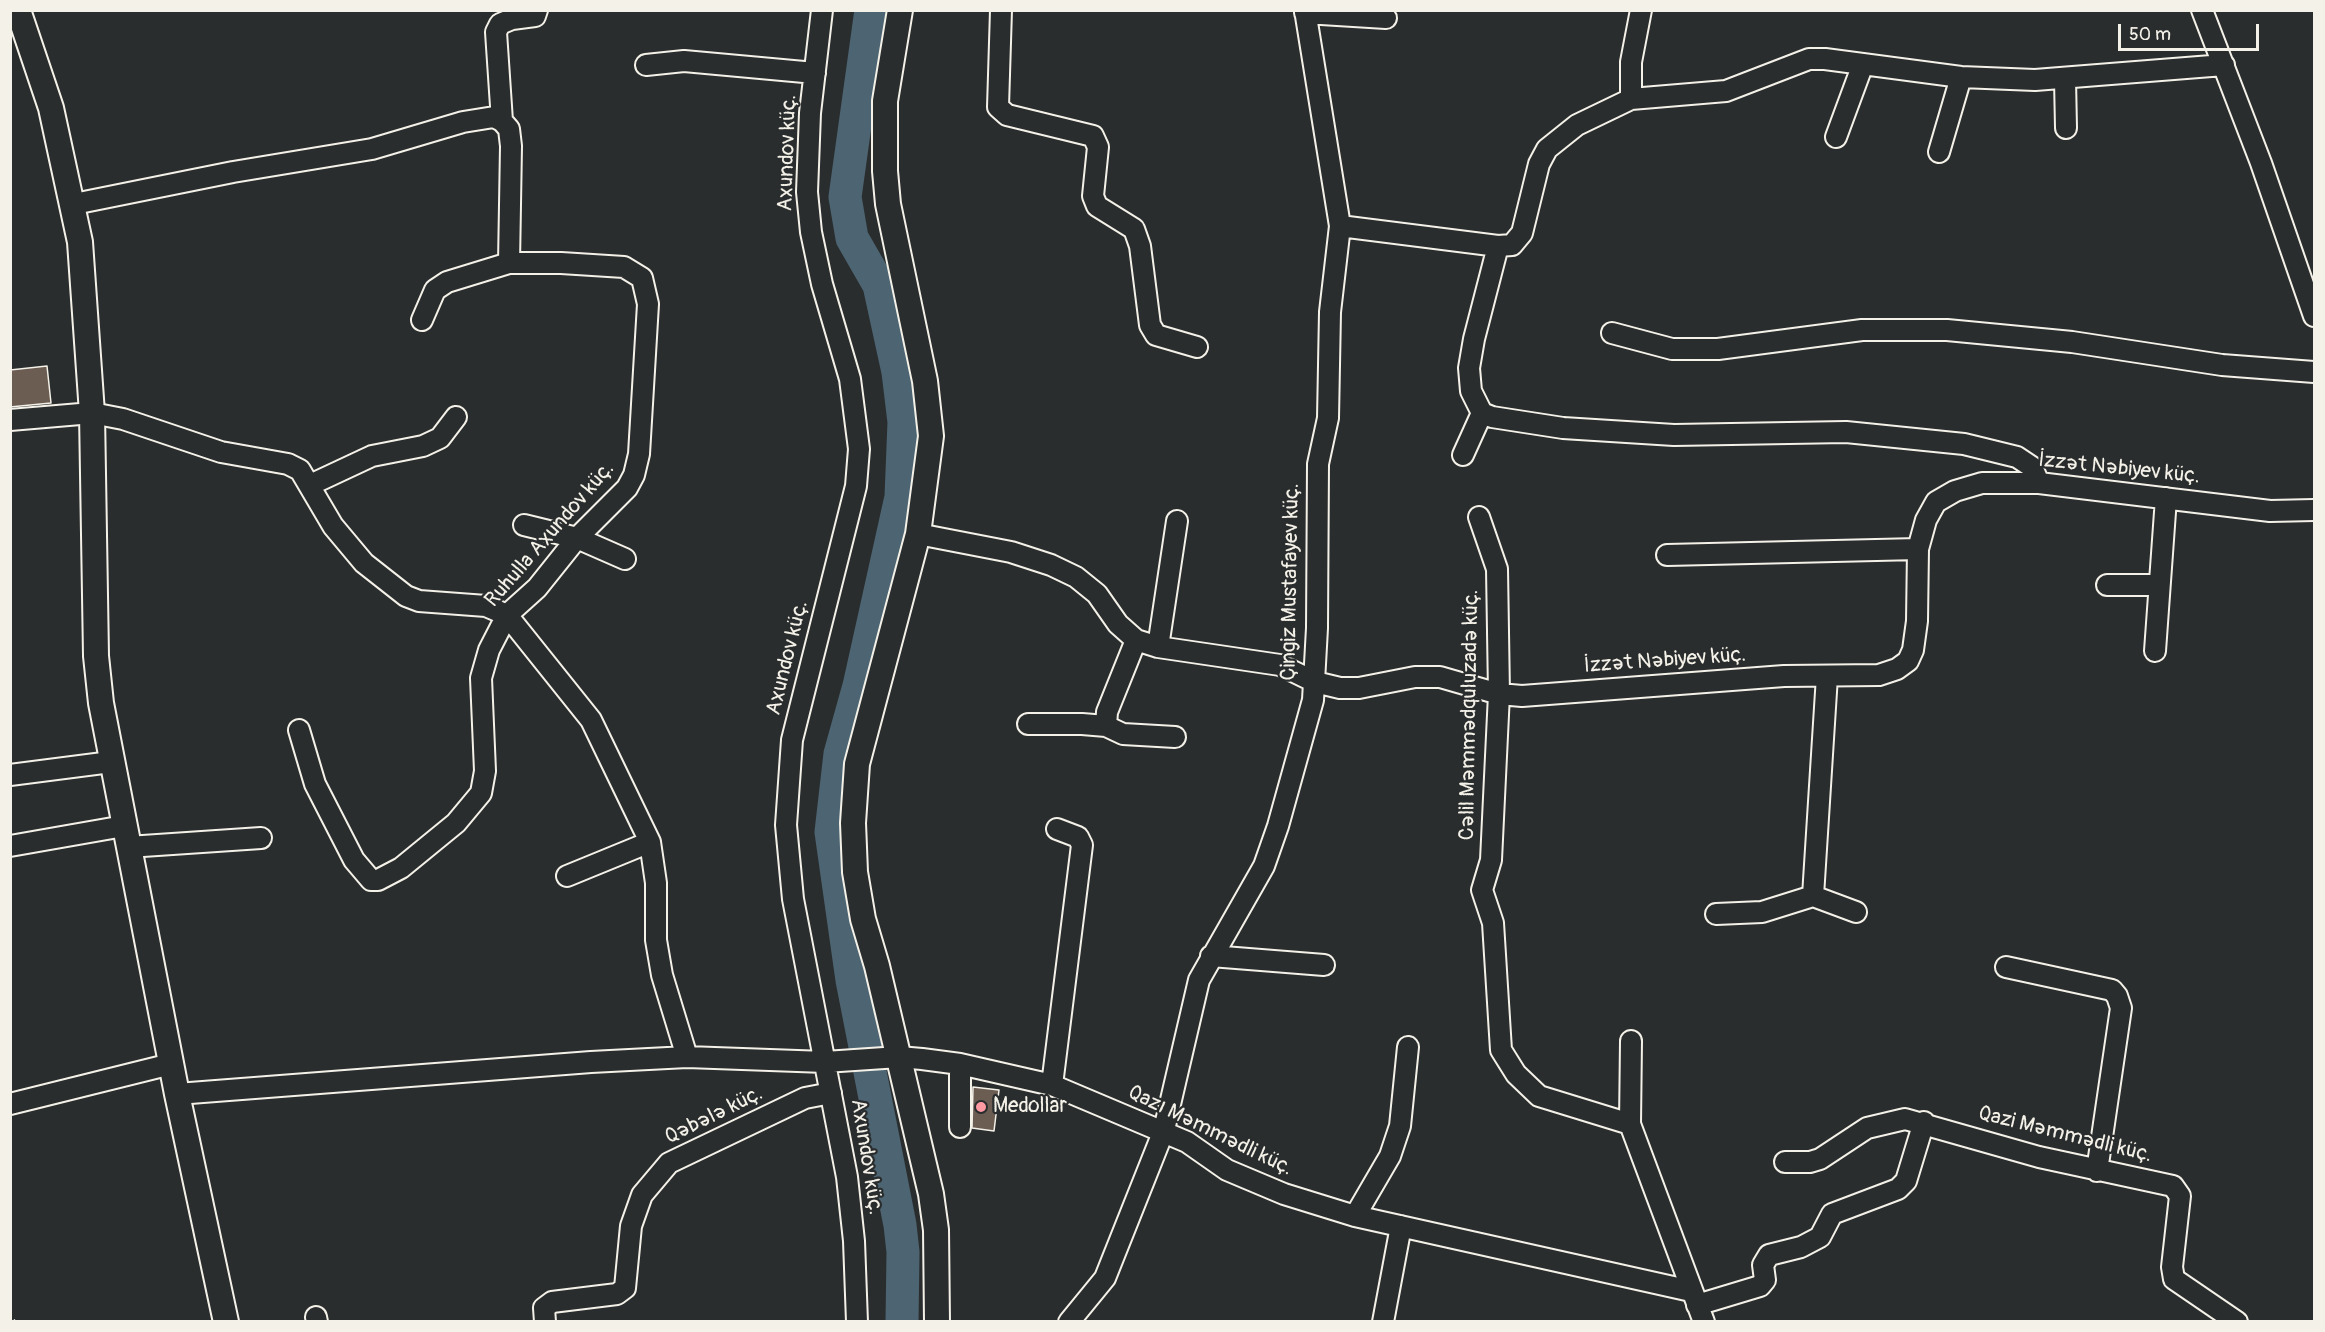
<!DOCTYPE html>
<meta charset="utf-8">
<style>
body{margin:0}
#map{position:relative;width:2325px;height:1332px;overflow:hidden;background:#2a2d2e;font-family:Pangolin,sans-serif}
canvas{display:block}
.frame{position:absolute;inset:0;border:12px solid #f4f1e8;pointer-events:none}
.scale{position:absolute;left:2118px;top:24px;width:141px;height:27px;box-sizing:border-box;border:3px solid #f4f1e8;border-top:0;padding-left:8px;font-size:18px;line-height:21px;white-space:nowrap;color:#f4f1e8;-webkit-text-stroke:4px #2a2d2e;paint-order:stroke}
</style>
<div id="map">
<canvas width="2325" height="1332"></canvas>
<div class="frame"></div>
<div class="scale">50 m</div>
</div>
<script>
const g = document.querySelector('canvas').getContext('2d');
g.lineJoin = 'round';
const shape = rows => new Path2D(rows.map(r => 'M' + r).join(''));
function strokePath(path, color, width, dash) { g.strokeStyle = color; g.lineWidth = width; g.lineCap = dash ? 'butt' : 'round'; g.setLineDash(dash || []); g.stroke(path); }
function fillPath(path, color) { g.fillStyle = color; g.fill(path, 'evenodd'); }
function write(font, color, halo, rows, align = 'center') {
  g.font = font + ' Pangolin,sans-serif'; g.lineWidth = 4.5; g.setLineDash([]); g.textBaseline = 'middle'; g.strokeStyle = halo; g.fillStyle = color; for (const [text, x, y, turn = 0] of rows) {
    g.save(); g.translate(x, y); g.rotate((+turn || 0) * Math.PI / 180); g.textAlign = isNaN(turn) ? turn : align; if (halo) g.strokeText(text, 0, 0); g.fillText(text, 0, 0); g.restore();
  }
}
strokePath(shape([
 [871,10,845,197,852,238,879,285,898,372,904,422,901,497,859,686,840,754,831,832,852,980,900,1225,903,1252,902,1322]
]), '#4d6572', 33);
const building = shape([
 [47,366,51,403,10,407,10,370,47,366],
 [973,1087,999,1090,994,1131,972,1128,973,1087]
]);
fillPath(building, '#6c5d53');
strokePath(building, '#f4f1e8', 1.5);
const minor = shape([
 [822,10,810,113,807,192,811,232,822,284,850,379,859,449,856,486,792,740,786,825,793,899,847,1177,854,1241,857,1322],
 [1001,10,998,107,1007,115,1093,136,1098,147,1093,196,1097,206,1134,229,1140,246,1150,325,1156,335,1197,347],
 [2202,10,2261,163,2314,316],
 [1305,13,1386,18],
 [646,65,684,61,815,73],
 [2065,79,2066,128],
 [1631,99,1631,62,1641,10],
 [502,121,496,32,500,24,512,19,535,16,537,10],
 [1836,137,1863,64],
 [1939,152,1961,77],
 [74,204,233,172,372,149,463,122,494,117,502,121,509,129,511,146,509,263],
 [1340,226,1498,246,1512,245,1522,233,1539,164,1547,149,1577,125,1631,99,1726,91,1809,59,1825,59,1961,77,2035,80,2224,65],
 [1498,246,1474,339,1469,368,1471,391,1482,413,1492,417,1563,428,1674,435,1846,432,1964,444,2017,457,2032,467,2039,483],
 [1612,333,1672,349,1718,349,1862,330,1947,330,2072,342,2222,365,2314,372],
 [10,420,92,413,123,419,221,452,288,464,300,470,333,526,364,563,406,596,419,601,486,606,507,615,591,720,650,842,656,883,656,940,662,975,687,1057],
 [1463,455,1482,413],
 [310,485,372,456,423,446,440,438,456,417],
 [1479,517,1497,569,1499,694,1491,860,1482,890,1493,923,1501,1050,1516,1074,1539,1096,1630,1124,1704,1322],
 [524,525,577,538,625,559],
 [918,534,1011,552,1051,565,1076,577,1097,594,1118,624,1136,640,1158,647,1280,665,1315,682,1340,688,1359,688,1415,677,1440,677,1499,694,1522,696,1784,676,1879,675,1897,669,1908,661,1913,650,1917,621,1918,549,1926,520,1936,502,1955,491,1982,483,2039,483,2270,511,2314,510],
 [1667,555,1918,549],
 [2107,585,2159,585],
 [1158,647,1177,521],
 [2155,651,2166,498],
 [1028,724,1082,724,1106,726,1123,734,1175,737],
 [1106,726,1107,712,1136,640],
 [299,730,315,784,354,860,371,880,378,880,401,868,456,823,481,793,485,771,481,678,489,650,507,615,537,588,577,538,627,488,634,475,639,454,648,304,642,278,624,267,561,263,509,263,447,282,435,290,422,320],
 [10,775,111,762],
 [10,846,124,826],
 [128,847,261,838],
 [567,876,650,842],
 [1813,896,1827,676],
 [1716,914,1762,912,1813,896,1856,912],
 [1211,956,1324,965],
 [2006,967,2112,990,2117,996,2121,1008,2097,1171],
 [1052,1085,1082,845,1078,837,1057,829],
 [177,1094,591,1062,687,1057,825,1062,899,1057,922,1059,960,1064,1052,1085,1187,1142,1227,1170,1284,1194,1355,1216,1691,1291],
 [10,1104,171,1064],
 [1630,1124,1631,1041],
 [960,1127,960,1064],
 [1785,1162,1810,1162,1820,1159,1867,1128,1905,1119,2039,1157,2173,1186,2180,1196,2172,1267,2174,1279,2237,1322],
 [1355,1216,1390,1156,1400,1126,1408,1047],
 [1697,1305,1760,1286,1765,1280,1763,1265,1769,1255,1801,1247,1820,1237,1832,1214,1898,1189,1906,1181,1924,1122],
 [316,1317,317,1322],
 [545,1322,544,1308,552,1302,617,1294,625,1288,631,1226,642,1195,669,1163,805,1098,831,1093],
 [1069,1322,1105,1278,1164,1130,1199,980,1264,866,1278,826,1313,700,1317,628,1318,464,1328,418,1330,312,1340,226,1305,10],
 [1383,1322,1401,1226]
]);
const tertiary = shape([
 [18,10,51,108,80,242,92,413,96,656,101,703,177,1094,226,1322],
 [900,10,885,101,885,171,888,204,925,381,931,436,918,534,857,764,853,823,855,872,863,919,877,966,931,1194,936,1230,937,1322]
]);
strokePath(minor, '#f4f1e8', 24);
strokePath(tertiary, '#f4f1e8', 28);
strokePath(shape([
 [10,1315,15,1322]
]), '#f4f1e8', 3, [1.5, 4.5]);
strokePath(minor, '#2a2d2e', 20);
strokePath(tertiary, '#2a2d2e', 24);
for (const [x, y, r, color] of [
 [981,1107,6,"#ff9aa2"]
]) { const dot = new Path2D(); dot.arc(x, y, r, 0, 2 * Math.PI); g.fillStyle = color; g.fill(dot); strokePath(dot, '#2a2d2e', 2); }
write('21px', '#f4f1e8', '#2a2d2e', [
 ["Axundov küç.",788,153,-88],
 ["İzzət Nəbiyev küç.",2119,469,6],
 ["Ruhulla Axundov küç.",550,535,-49],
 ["Çingiz Mustafayev küç.",1291,582,-89],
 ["Axundov küç.",788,658,-76],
 ["İzzət Nəbiyev küç.",1665,661,-4],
 ["Cəlil Məmmədquluzadə küç.",1470,715,-89],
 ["Qəbələ küç.",714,1116,-26],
 ["Qazı Məmmədli küç.",1210,1131,26],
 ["Qazi Məmmədli küç.",2065,1135,14],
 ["Axundov küç.",866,1157,81]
]);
write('21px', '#f4f1e8', '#2a2d2e', [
 ["Medollar",993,1107]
], 'left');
</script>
